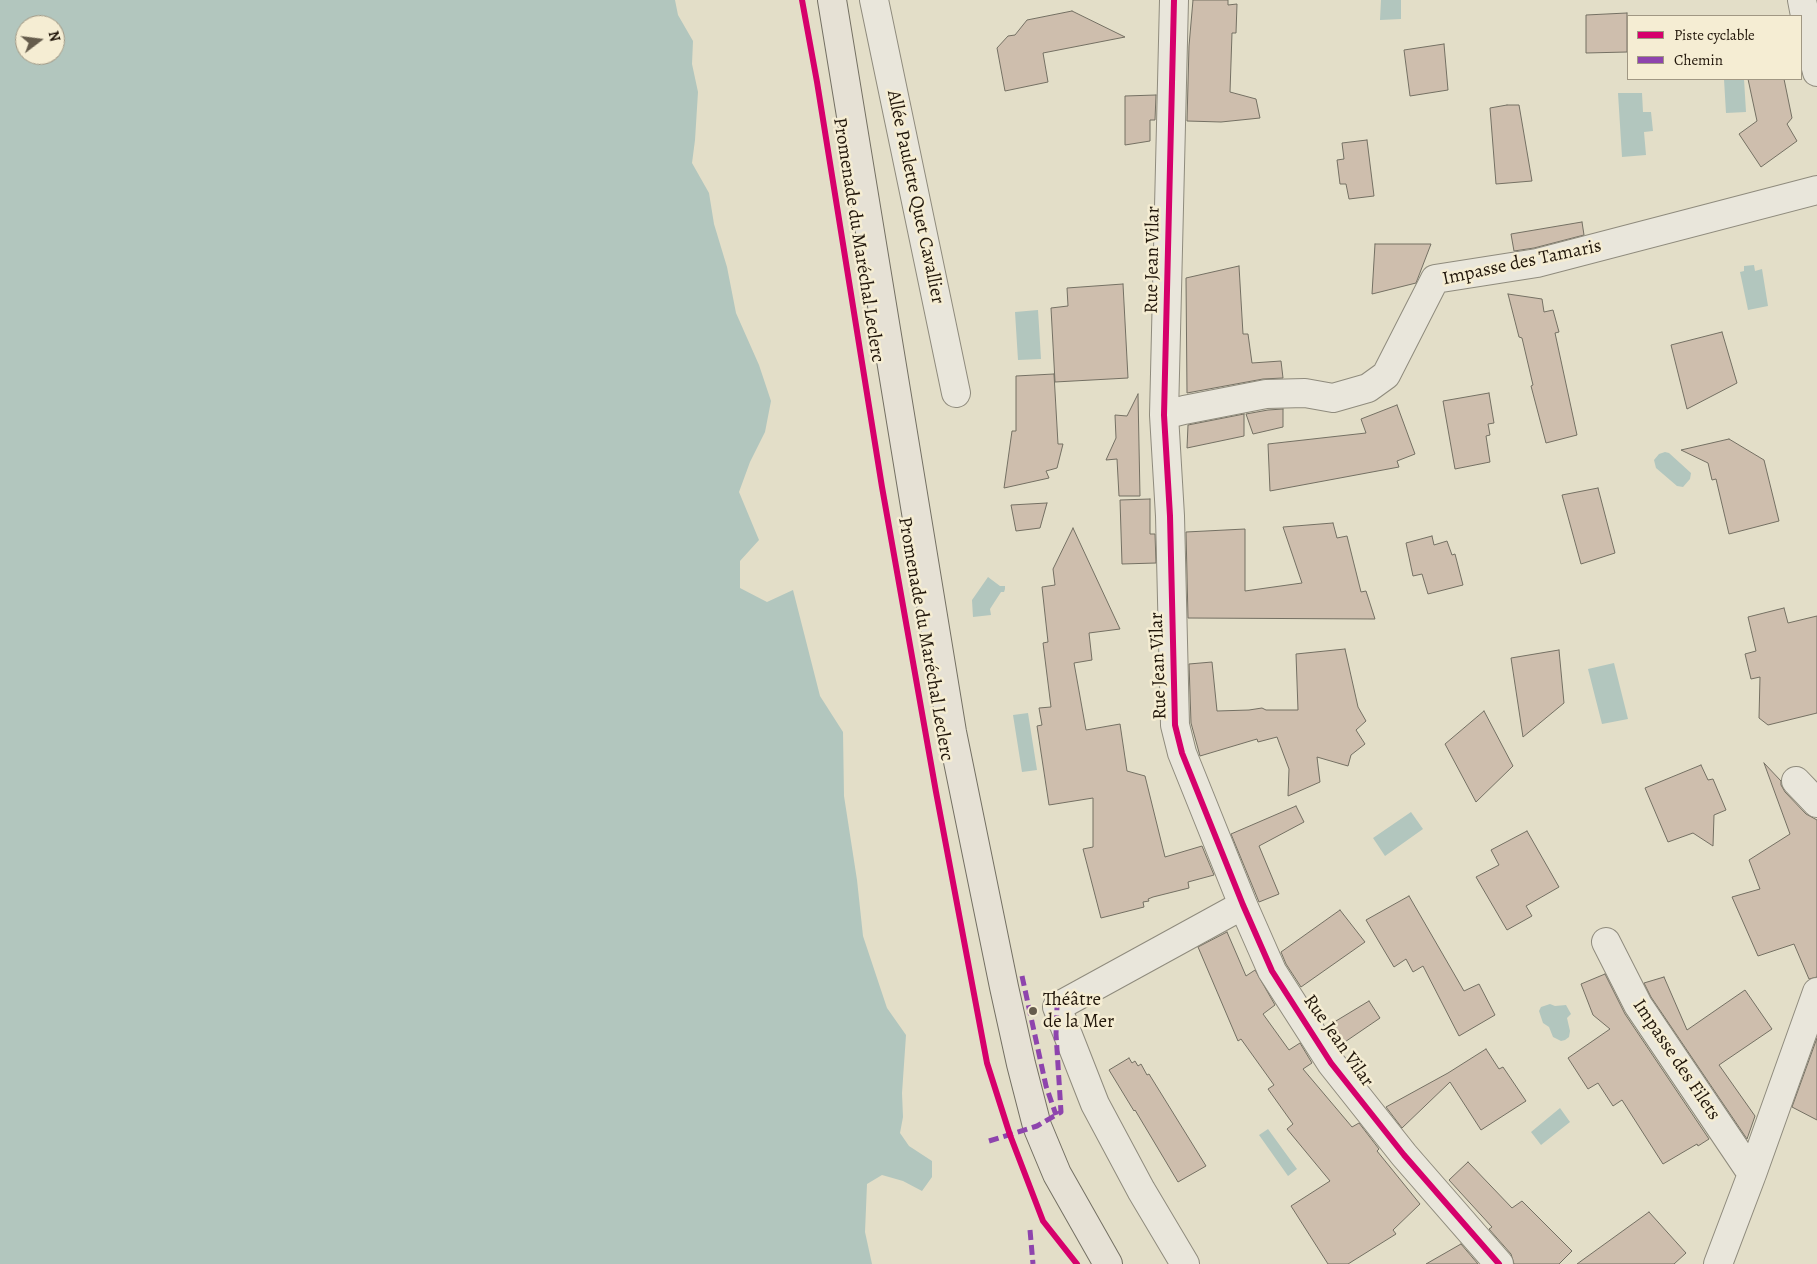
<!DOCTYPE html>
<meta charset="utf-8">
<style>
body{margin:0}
#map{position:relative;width:1817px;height:1264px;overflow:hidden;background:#e3dec8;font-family:Alegreya,serif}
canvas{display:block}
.legend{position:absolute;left:1627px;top:15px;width:175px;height:65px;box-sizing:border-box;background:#f5edd3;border:1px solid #a09783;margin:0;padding:6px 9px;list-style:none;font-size:15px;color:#21160a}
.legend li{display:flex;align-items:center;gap:10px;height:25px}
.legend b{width:25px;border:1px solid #a09783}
.north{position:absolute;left:15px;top:15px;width:50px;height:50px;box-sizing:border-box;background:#f5edd3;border:1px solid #a09783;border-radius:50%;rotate:75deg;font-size:14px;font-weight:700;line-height:20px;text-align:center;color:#21160a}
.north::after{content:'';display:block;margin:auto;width:18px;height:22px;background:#655c4c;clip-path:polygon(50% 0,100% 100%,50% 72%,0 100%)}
</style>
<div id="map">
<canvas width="1817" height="1264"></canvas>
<ul class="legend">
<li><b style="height:6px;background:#d6006c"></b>Piste cyclable</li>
<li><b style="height:6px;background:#8e44ad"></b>Chemin</li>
</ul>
<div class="north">N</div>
</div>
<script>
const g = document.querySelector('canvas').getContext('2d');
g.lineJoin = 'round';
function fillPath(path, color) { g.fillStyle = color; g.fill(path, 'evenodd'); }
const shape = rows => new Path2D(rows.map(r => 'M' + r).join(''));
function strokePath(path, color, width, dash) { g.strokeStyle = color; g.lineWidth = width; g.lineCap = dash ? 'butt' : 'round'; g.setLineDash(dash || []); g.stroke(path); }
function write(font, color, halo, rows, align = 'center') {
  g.font = font + ' Alegreya,serif'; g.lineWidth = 5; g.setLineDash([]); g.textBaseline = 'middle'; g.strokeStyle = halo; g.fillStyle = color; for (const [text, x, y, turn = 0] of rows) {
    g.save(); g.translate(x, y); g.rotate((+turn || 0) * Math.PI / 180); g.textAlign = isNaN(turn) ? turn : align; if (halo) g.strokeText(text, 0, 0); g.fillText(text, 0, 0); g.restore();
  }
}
fillPath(shape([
 [0,0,675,0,678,15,693,41,692,64,698,92,695,140,692,163,709,193,714,224,727,267,736,313,759,365,771,401,765,432,750,462,739,492,759,540,740,561,740,588,767,602,793,590,820,696,843,732,844,796,857,880,863,936,887,1008,906,1035,902,1093,903,1117,900,1133,909,1146,932,1161,932,1177,922,1191,903,1181,882,1175,867,1184,865,1232,872,1264,0,1264],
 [25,25,55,25,55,55,25,55],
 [1381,0,1401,0,1401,19,1380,20],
 [1724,79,1744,79,1746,112,1726,113],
 [1618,93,1642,93,1643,112,1651,112,1653,131,1644,132,1646,155,1622,157],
 [1754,265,1755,271,1762,269,1768,306,1748,310,1740,272,1744,271,1744,266],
 [1038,310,1041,359,1018,360,1015,312],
 [1665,452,1669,453,1691,473,1690,479,1683,487,1677,486,1656,468,1654,460,1659,454],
 [988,577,1000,586,1005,586,1005,589,1004,592,1001,592,990,609,991,615,973,617,972,600],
 [1614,663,1628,719,1602,724,1588,669],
 [1028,713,1037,770,1022,772,1013,715],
 [1411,812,1423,829,1385,856,1373,838],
 [1550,1004,1555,1006,1566,1005,1571,1014,1567,1018,1570,1031,1569,1037,1565,1040,1561,1041,1553,1037,1549,1027,1543,1023,1539,1011,1541,1007],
 [1560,1108,1570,1122,1541,1145,1531,1132],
 [1268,1129,1297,1169,1288,1176,1259,1135]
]), '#b2c6be');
const building = shape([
 [1193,0,1228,0,1228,5,1237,4,1236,33,1232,33,1230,92,1256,99,1260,118,1221,122,1187,121,1189,46,1193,0],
 [1072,11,1125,37,1043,53,1048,82,1005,91,997,48,1008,36,1015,35,1027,20,1072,11],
 [1627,13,1627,52,1586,53,1586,15,1627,13],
 [1444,44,1448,90,1410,96,1404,50,1444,44],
 [1748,79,1784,79,1792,118,1787,124,1797,141,1761,167,1739,134,1757,121,1748,79],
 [1156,95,1155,120,1150,120,1150,141,1125,145,1125,96,1156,95],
 [1507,105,1519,105,1532,181,1496,184,1490,108,1507,105],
 [1367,140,1374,196,1349,199,1346,184,1340,184,1337,160,1344,159,1342,143,1367,140],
 [1582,222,1584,235,1534,248,1514,251,1511,234,1582,222],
 [1375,244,1431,244,1416,283,1372,294,1375,244],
 [1239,266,1243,334,1248,334,1252,363,1281,361,1283,378,1263,379,1187,393,1186,278,1239,266],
 [1123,284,1128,378,1055,382,1051,308,1068,306,1067,288,1123,284],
 [1508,294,1542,299,1544,312,1553,310,1559,332,1555,333,1577,435,1546,443,1531,386,1533,385,1522,338,1519,337,1508,294],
 [1722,332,1737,383,1687,409,1671,345,1722,332],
 [1054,374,1058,444,1063,444,1057,468,1046,471,1049,478,1004,488,1012,431,1016,431,1016,376,1054,374],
 [1489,393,1494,423,1488,424,1490,435,1486,436,1490,462,1455,469,1443,401,1489,393],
 [1138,394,1140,496,1119,496,1117,459,1106,460,1116,438,1115,415,1127,416,1138,394],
 [1397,405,1415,454,1397,461,1399,467,1270,491,1268,444,1366,433,1361,419,1397,405],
 [1283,409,1283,427,1253,434,1246,414,1268,410,1283,409],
 [1244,414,1244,436,1187,448,1188,425,1244,414],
 [1729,439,1764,460,1779,521,1729,534,1716,479,1712,480,1708,463,1681,450,1729,439],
 [1598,488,1615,553,1581,564,1562,495,1598,488],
 [1150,499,1150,534,1155,534,1156,563,1122,564,1120,500,1150,499],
 [1047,503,1040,528,1016,531,1011,505,1047,503],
 [1333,523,1337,538,1347,536,1361,592,1366,591,1375,619,1188,618,1186,532,1245,529,1245,591,1302,583,1283,527,1333,523],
 [1073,528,1120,629,1089,633,1092,660,1074,663,1086,730,1120,724,1127,771,1145,776,1165,857,1202,846,1214,875,1188,882,1189,888,1153,897,1148,899,1149,901,1143,902,1144,907,1101,918,1083,849,1093,847,1093,798,1049,805,1037,726,1042,725,1039,708,1051,707,1043,643,1048,642,1042,587,1055,585,1053,569,1073,528],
 [1432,536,1434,545,1447,541,1452,555,1455,554,1463,585,1428,594,1422,574,1413,576,1406,543,1432,536],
 [1784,608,1788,623,1817,616,1817,713,1768,725,1759,718,1760,677,1751,679,1745,654,1756,651,1748,617,1784,608],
 [1345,649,1358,707,1366,721,1356,730,1365,744,1351,755,1348,766,1317,757,1320,782,1288,796,1289,769,1277,737,1258,742,1257,739,1200,756,1191,723,1189,664,1212,662,1217,711,1249,710,1262,708,1266,710,1298,710,1296,654,1345,649],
 [1559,650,1564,703,1523,737,1511,658,1559,650],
 [1484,711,1513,766,1476,802,1445,744,1484,711],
 [1764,763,1781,781,1781,785,1785,792,1806,814,1817,820,1817,977,1809,979,1794,944,1758,956,1732,897,1760,889,1749,860,1790,834,1764,763],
 [1701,765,1708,780,1713,779,1726,810,1714,815,1713,846,1693,833,1668,842,1645,788,1701,765],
 [1296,806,1304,822,1259,846,1279,894,1259,902,1231,834,1296,806],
 [1527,831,1559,887,1526,906,1532,916,1507,930,1476,877,1499,865,1491,850,1527,831],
 [1409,896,1464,991,1479,984,1495,1015,1459,1036,1423,966,1413,972,1406,959,1394,967,1366,920,1409,896],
 [1340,910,1365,942,1301,987,1286,964,1281,952,1340,910],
 [1227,932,1246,976,1255,970,1275,1005,1263,1014,1289,1050,1300,1043,1312,1063,1303,1069,1352,1127,1359,1123,1379,1149,1377,1151,1420,1204,1393,1230,1396,1234,1348,1264,1328,1264,1291,1206,1330,1181,1287,1129,1293,1124,1268,1089,1274,1085,1241,1039,1238,1041,1198,947,1227,932],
 [1605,974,1625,1014,1709,1139,1698,1146,1697,1144,1663,1164,1622,1100,1613,1106,1598,1083,1588,1089,1568,1058,1610,1029,1593,1015,1581,984,1605,974],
 [1664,977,1687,1030,1745,990,1772,1029,1719,1065,1755,1116,1747,1139,1651,997,1644,983,1664,977],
 [1369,1001,1380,1018,1339,1046,1326,1027,1369,1001],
 [1817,1038,1817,1120,1792,1107,1817,1038],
 [1486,1049,1499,1069,1503,1067,1526,1101,1481,1130,1450,1082,1402,1128,1386,1107,1448,1073,1486,1049],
 [1129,1058,1132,1063,1135,1061,1138,1066,1141,1064,1147,1075,1149,1074,1206,1166,1178,1182,1135,1110,1134,1111,1109,1070,1129,1058],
 [1468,1162,1512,1208,1522,1201,1572,1251,1559,1264,1514,1264,1511,1254,1489,1229,1492,1227,1449,1180,1468,1162],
 [1649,1212,1686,1253,1674,1264,1577,1264,1649,1212],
 [1461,1244,1478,1264,1426,1264,1461,1244]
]);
fillPath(building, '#cebead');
strokePath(building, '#747063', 1);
const minor = shape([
 [874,0,956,393],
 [1174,0,1164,415,1170,516,1175,725,1182,753,1243,905,1272,971,1331,1063,1404,1155,1499,1264],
 [1802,0,1812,52,1817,72],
 [1164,415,1184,410,1266,394,1305,393,1333,398,1368,388,1386,375,1435,279,1537,263,1817,190],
 [1796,781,1817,803],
 [1606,942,1638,1005,1752,1174],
 [1185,1264,1141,1190,1095,1104,1057,1007,1243,905],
 [1718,1264,1752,1174,1817,992]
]);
const major = shape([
 [832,0,952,732,1004,987,1021,1064,1037,1126,1057,1174,1108,1264]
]);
strokePath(minor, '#8f8b7d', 30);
strokePath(major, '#747063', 30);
strokePath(minor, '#e9e6db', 28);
strokePath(major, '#e6e1d5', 28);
strokePath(shape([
 [1022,976,1046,1086,1056,1115],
 [989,1141,1037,1126,1061,1112,1056,1034,1057,1007],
 [1030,1230,1033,1264]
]), '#8e44ad', 5, [10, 5]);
strokePath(shape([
 [802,0,817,82,882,487,936,792,987,1063,1010,1135,1043,1221,1077,1264],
 [1174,0,1164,415,1170,516,1175,725,1182,753,1243,905,1272,971,1331,1063,1404,1155,1499,1264]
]), '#d6006c', 6);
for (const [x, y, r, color] of [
 [1033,1011,5,"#655c4c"]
]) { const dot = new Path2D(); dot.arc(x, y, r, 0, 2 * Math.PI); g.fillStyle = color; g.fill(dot); strokePath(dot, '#f5edd3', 2); }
write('19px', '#21160a', '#f5edd3', [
 ["Allée Paulette Quet Cavallier",915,197,78],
 ["Promenade du Maréchal Leclerc",858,240,81],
 ["Rue Jean Vilar",1153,260,-89],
 ["Impasse des Tamaris",1522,263,-12],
 ["Promenade du Maréchal Leclerc",925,639,80],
 ["Rue Jean Vilar",1159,666,-92],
 ["Rue Jean Vilar",1338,1041,55],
 ["Impasse des Filets",1676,1060,56]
]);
write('19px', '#21160a', '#f5edd3', [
 ["Théâtre",1043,1000],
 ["de la Mer",1043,1022]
], 'left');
</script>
